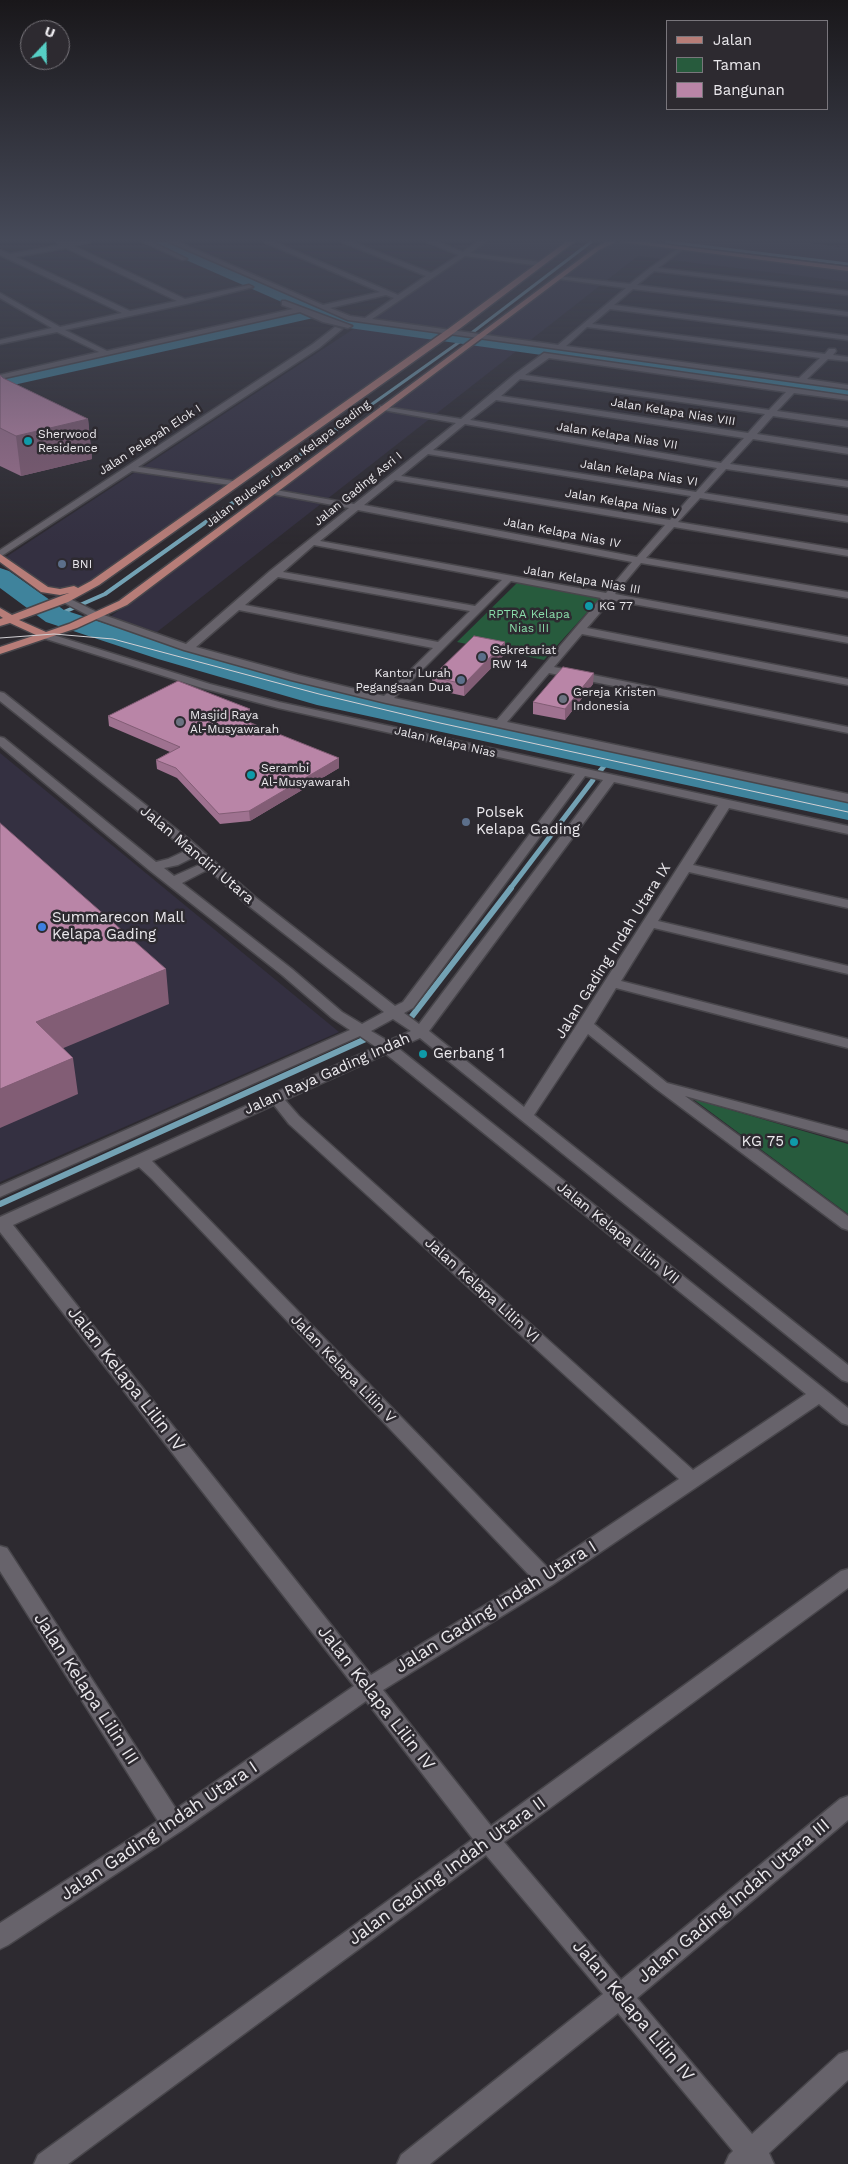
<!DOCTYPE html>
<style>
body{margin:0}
#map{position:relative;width:848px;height:2164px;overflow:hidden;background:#2d2a30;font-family:"Work Sans",sans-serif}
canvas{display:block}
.legend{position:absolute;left:666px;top:20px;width:162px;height:90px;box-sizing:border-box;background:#2d2a30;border:1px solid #79767c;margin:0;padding:6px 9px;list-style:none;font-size:15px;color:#ebe9ed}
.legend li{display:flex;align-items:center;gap:10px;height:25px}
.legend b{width:25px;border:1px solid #79767c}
.north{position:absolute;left:20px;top:20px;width:50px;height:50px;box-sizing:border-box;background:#2d2a30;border:1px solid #79767c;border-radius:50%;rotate:21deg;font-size:14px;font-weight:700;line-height:20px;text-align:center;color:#ebe9ed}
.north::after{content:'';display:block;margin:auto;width:18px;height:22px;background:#56cec4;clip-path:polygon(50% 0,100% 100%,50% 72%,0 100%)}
</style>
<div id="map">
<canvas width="848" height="2164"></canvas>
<ul class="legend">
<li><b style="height:6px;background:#b77d78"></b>Jalan</li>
<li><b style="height:14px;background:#275b3d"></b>Taman</li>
<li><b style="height:14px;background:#b985a7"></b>Bangunan</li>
</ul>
<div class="north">U</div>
</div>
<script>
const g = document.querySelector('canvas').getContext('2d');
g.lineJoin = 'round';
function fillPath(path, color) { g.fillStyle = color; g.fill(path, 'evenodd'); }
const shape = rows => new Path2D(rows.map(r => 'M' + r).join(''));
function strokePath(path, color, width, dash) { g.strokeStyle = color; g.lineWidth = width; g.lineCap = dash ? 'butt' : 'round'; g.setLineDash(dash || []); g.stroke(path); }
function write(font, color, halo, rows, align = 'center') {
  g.font = font + ' "Work Sans",sans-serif'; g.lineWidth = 5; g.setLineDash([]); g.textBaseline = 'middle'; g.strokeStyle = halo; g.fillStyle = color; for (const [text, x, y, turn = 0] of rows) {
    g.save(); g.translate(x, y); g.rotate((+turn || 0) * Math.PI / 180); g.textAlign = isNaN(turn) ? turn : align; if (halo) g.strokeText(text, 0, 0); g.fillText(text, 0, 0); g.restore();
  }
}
fillPath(shape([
 [486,242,569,242,446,330,369,320],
 [609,242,802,242,848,248,848,282,638,256,157,632,110,617],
 [355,328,434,339,92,581,57,598,6,557],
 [0,753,339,1032,0,1182]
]), '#343041');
fillPath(shape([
 [518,582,600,598,544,660,457,642],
 [693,1099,848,1144,848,1214]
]), '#275b3d');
strokePath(shape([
 [667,242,848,264],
 [361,412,465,338,591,242]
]), '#73a2b4', 3);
strokePath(shape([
 [55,616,105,594,363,410]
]), '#73a2b4', 4);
strokePath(shape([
 [600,771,610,759],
 [510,889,593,780]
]), '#73a2b4', 5);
strokePath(shape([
 [409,1020,511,888],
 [0,1204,370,1037]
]), '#73a2b4', 6);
fillPath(shape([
 [152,242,175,242,351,317,848,386,848,398,349,328,318,317,0,388,0,376,300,310,154,246,152,242],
 [0,568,9,571,64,610,178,647,322,688,848,800,848,820,317,705,158,659,46,622,0,588,0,568]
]), '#3f839c');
const minor = shape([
 [56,242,90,242,74,246,185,299,249,285,253,287,186,304,65,330,107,351,293,309,282,305,282,301,285,301,352,326,348,328,323,322,300,312,0,379,0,375,99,352,57,332,0,344,0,340,52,328,0,298,0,293,60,327,122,313,0,255,0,250,10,254,60,245,56,242],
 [66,248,177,301,130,311,16,257,66,248],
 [143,242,152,242,187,259,182,260,143,242],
 [169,242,178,242,323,305,380,292,264,242,274,242,398,295,426,276,342,242,352,242,431,273,459,255,427,242,437,242,463,252,477,242,485,242,470,253,541,262,544,264,541,266,465,256,372,319,558,345,626,288,559,279,557,278,557,276,630,284,650,268,680,247,683,249,682,250,658,268,848,291,848,295,654,271,637,285,848,312,848,316,633,289,614,305,848,336,848,340,610,309,592,324,825,354,829,349,835,349,836,351,833,355,848,357,848,361,828,359,807,379,848,385,848,389,348,320,169,242],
 [386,295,394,298,365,318,350,316,330,308,386,295],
 [587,327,820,358,799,378,566,346,587,327],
 [335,327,342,329,319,348,138,467,234,481,237,482,237,486,132,471,0,557,0,550,313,344,335,327],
 [544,353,848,396,848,400,794,393,777,411,848,421,848,427,773,416,757,434,848,448,848,454,753,439,730,464,848,481,848,487,726,469,704,493,848,516,848,522,700,498,678,522,848,550,848,556,674,527,646,558,848,592,848,598,641,563,615,594,848,637,848,643,611,600,587,628,848,679,848,685,582,634,554,667,848,727,848,733,549,673,507,722,848,794,848,802,386,703,291,680,184,650,93,618,59,600,60,598,68,598,101,614,186,644,270,571,349,508,273,494,268,491,270,489,354,504,456,423,383,410,380,410,380,406,461,419,515,374,544,353],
 [549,358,786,392,769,410,525,375,549,358],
 [520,379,765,414,748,433,501,396,520,379],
 [496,400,744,438,721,463,470,420,496,400],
 [465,424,717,468,696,492,433,450,465,424],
 [428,454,691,496,670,520,401,476,428,454],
 [395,480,665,525,637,557,364,505,395,480],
 [358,510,632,562,606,593,320,541,358,510],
 [314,545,502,580,475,606,283,572,314,545],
 [278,577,470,611,438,642,245,605,278,577],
 [511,581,601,598,497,720,394,698,511,581],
 [239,610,433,648,384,696,298,675,196,647,239,610],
 [47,633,210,684,279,702,848,826,848,834,729,808,693,865,848,900,848,908,689,872,658,921,848,966,848,974,654,928,621,981,848,1039,848,1048,616,988,594,1024,667,1083,848,1131,848,1141,685,1096,848,1216,848,1230,842,1228,655,1088,588,1034,534,1115,848,1365,848,1382,842,1380,420,1038,398,1048,848,1408,848,1425,842,1423,819,1404,552,1585,383,1690,491,1826,841,1571,848,1569,848,1588,504,1842,621,1980,840,1799,848,1796,848,1820,637,1998,752,2134,839,2054,848,2051,848,2080,769,2153,774,2164,725,2164,729,2155,733,2151,618,2013,430,2164,397,2164,401,2155,603,1994,486,1855,68,2164,34,2164,38,2155,473,1839,366,1701,181,1831,8,1945,0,1949,0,1923,158,1821,0,1571,0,1546,7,1548,176,1809,354,1686,0,1232,0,1217,376,1047,360,1036,0,1197,0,1186,350,1030,332,1018,282,975,149,870,0,746,0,737,4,738,156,862,168,859,187,850,0,701,0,692,4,693,190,840,255,897,395,1006,403,1002,575,774,278,708,202,688,43,638,42,636,47,633],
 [585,776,603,780,419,1024,404,1013,413,1008,585,776],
 [614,782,718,805,524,1107,429,1031,614,782],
 [194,857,201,864,174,876,164,868,178,865,194,857],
 [205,871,210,871,245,903,384,1012,362,1024,342,1012,292,969,182,883,205,871],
 [393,1019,411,1031,388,1041,371,1031,393,1019],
 [386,1054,806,1394,693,1470,299,1116,285,1100,386,1054],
 [274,1105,289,1124,679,1479,547,1567,152,1161,274,1105],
 [139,1167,152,1179,531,1577,371,1675,13,1225,139,1167]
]);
const major = shape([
 [566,242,574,242,454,333,99,585,68,602,19,620,46,632,69,624,119,601,595,248,606,242,615,242,599,250,127,605,77,628,0,654,0,647,36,635,10,623,0,626,0,619,3,618,0,616,0,608,12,615,69,593,60,595,41,592,0,562,0,554,48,587,60,589,74,586,78,588,91,581,448,329,566,242],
 [622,242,644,242,848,267,848,271,622,242]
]);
strokePath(minor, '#48464b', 3);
strokePath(major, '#48464b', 3);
fillPath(minor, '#67636b');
fillPath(major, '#b77d78');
strokePath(shape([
 [0,638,54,634,113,639,319,694,440,723,848,812]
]), '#d2d0d4', 1);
fillPath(shape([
 [0,375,3,378,88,419,92,459,21,476,0,466],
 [505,654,464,696,432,689,432,677],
 [593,684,565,720,533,714,533,702],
 [250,709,250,719,246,721,339,768,250,821,220,824,177,778,157,769,156,760,170,752,109,726,108,716]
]), '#9f7290');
fillPath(shape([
 [88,419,92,459,21,476,16,436],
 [505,642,505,654,464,696,464,684],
 [594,673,593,684,565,720,565,709],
 [250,709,250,719,236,726,236,717],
 [339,758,339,768,250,821,249,811],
 [166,969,169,1004,42,1057,36,1022],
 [73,1058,78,1094,0,1128,0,1089]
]), '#825d75');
const building = shape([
 [0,375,3,378,88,419,16,436,0,428,0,375],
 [474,636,505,642,464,684,432,677,474,636],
 [563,667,594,673,565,709,533,702,563,667],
 [178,681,250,709,236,717,339,758,249,811,219,814,176,768,156,760,180,747,108,716,178,681],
 [0,823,166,969,36,1022,73,1058,0,1089,0,823]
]);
fillPath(building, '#b985a7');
strokePath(building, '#825d75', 1);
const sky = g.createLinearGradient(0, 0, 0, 545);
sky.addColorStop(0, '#19171a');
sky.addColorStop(0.44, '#464a59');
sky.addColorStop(1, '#464a5900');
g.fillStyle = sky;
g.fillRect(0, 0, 848, 545);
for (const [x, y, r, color] of [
 [28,441,5,"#0f9aa8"],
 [62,564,5,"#5c6f8a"],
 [589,606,5,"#0f9aa8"],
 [482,657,5,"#5c6f8a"],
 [461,680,5,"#5c6f8a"],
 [563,699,5,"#6b7280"],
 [180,722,5,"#6b7280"],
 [251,775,5,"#0f9aa8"],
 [466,822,5,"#5c6f8a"],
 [42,927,5,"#3f7fe0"],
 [423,1054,5,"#0f9aa8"],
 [794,1142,5,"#0f9aa8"]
]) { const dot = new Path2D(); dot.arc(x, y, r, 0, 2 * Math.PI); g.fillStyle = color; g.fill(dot); strokePath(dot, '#2d2a30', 2); }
write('12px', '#ebe9ed', '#2d2a30', [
 ["Jalan Kelapa Nias VIII",673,412,9],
 ["Jalan Kelapa Nias VII",617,436,9],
 ["Jalan Pelepah Elok I",150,440,-33],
 ["Jalan Bulevar Utara Kelapa Gading",288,464,-37],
 ["Jalan Kelapa Nias VI",639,473,9],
 ["Jalan Gading Asri I",358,489,-39],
 ["Jalan Kelapa Nias V",622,503,10],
 ["Jalan Kelapa Nias IV",562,533,11],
 ["Jalan Kelapa Nias III",582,580,10],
 ["Jalan Kelapa Nias",445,742,13]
]);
write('12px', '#ebe9ed', '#2d2a30', [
 ["Sherwood",38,434],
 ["Residence",38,448],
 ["BNI",72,564],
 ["KG 77",599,606],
 ["Sekretariat",492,650],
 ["RW 14",492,664],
 ["Kantor Lurah",451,673,"right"],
 ["Pegangsaan Dua",451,687,"right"],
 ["Gereja Kristen",573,692],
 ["Indonesia",573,706],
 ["Masjid Raya",190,715],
 ["Al-Musyawarah",190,729],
 ["Serambi",261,768],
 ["Al-Musyawarah",261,782]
], 'left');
write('12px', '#8addaa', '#2d2a30', [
 ["RPTRA Kelapa",529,614],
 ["Nias III",529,628]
]);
write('15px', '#ebe9ed', '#2d2a30', [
 ["Polsek",476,813],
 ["Kelapa Gading",476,830],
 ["Summarecon Mall",52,918],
 ["Kelapa Gading",52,935],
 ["Gerbang 1",433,1054],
 ["KG 75",784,1142,"right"]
], 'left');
write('15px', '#ebe9ed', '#2d2a30', [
 ["Jalan Mandiri Utara",197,855,40],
 ["Jalan Gading Indah Utara IX",613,951,-58],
 ["Jalan Raya Gading Indah",327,1074,-24],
 ["Jalan Kelapa Lilin VII",618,1233,39],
 ["Jalan Kelapa Lilin VI",482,1290,42],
 ["Jalan Kelapa Lilin V",343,1369,46]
]);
write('18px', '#ebe9ed', '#2d2a30', [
 ["Jalan Kelapa Lilin IV",126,1379,52],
 ["Jalan Gading Indah Utara I",496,1607,-32],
 ["Jalan Kelapa Lilin III",86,1689,57],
 ["Jalan Kelapa Lilin IV",376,1698,52],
 ["Jalan Gading Indah Utara I",159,1831,-34],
 ["Jalan Gading Indah Utara II",447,1871,-36],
 ["Jalan Gading Indah Utara III",734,1901,-40],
 ["Jalan Kelapa Lilin IV",633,2011,50]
]);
</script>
